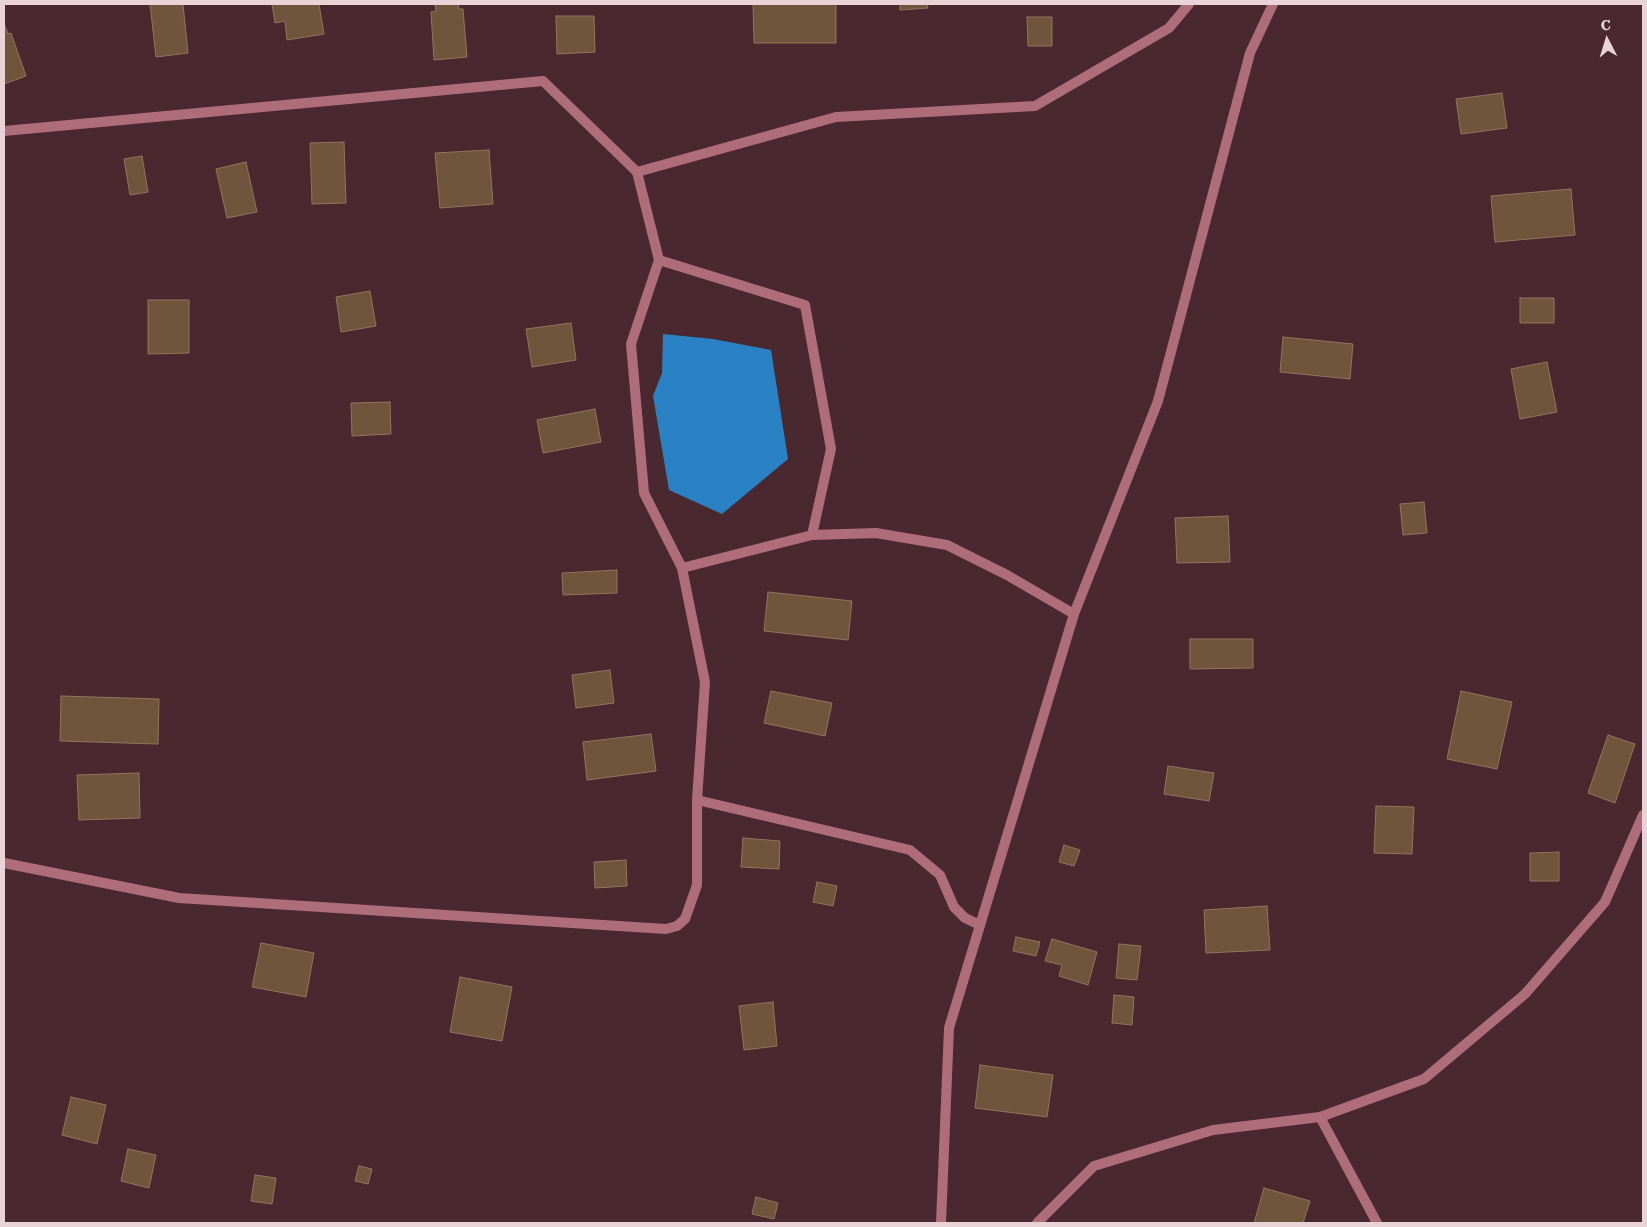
<!DOCTYPE html>
<meta charset="utf-8">
<style>
body{margin:0}
#map{position:relative;width:1647px;height:1227px;overflow:hidden;background:#4a2830;font-family:"Roboto Serif",serif}
canvas{display:block}
.frame{position:absolute;inset:0;border:5px solid #e9d3d7;pointer-events:none}
.north{position:absolute;left:1582px;top:15px;width:50px;height:50px;-webkit-text-stroke:4px #4a2830;paint-order:stroke;rotate:355deg;font-size:14px;font-weight:700;line-height:20px;text-align:center;color:#e9d3d7}
.north::after{content:'';display:block;margin:auto;width:18px;height:22px;background:#e9d3d7;clip-path:polygon(50% 0,100% 100%,50% 72%,0 100%)}
</style>
<div id="map">
<canvas width="1647" height="1227"></canvas>
<div class="frame"></div>
<div class="north">С</div>
</div>
<script>
const g = document.querySelector('canvas').getContext('2d');
g.lineJoin = 'round';
function fillPath(path, color) { g.fillStyle = color; g.fill(path, 'evenodd'); }
const shape = rows => new Path2D(rows.map(r => 'M' + r).join(''));
function strokePath(path, color, width, dash) { g.strokeStyle = color; g.lineWidth = width; g.lineCap = dash ? 'butt' : 'round'; g.setLineDash(dash || []); g.stroke(path); }
fillPath(shape([
 [663,334,713,339,771,350,788,459,722,514,669,490,653,396,662,373]
]), '#2a82c4');
const building = shape([
 [150,4,183,4,188,53,156,57,150,4],
 [272,4,319,4,324,34,287,40,285,21,275,23,272,4],
 [435,4,458,4,459,9,463,9,467,57,434,60,431,12,436,11,435,4],
 [753,4,836,4,836,43,754,43,753,4],
 [900,4,927,4,928,8,900,10,900,4],
 [556,16,594,16,595,52,557,54,556,16],
 [1027,17,1052,17,1052,46,1028,46,1027,17],
 [4,23,8,34,11,33,26,76,4,84,4,23],
 [1502,93,1507,128,1461,134,1456,99,1502,93],
 [344,142,346,203,312,204,310,143,344,142],
 [489,150,493,204,440,208,435,153,489,150],
 [142,156,148,192,130,195,124,159,142,156],
 [246,162,257,212,227,218,216,169,246,162],
 [1571,189,1575,235,1495,242,1491,196,1571,189],
 [370,291,376,326,341,332,336,297,370,291],
 [1520,298,1554,298,1554,323,1520,323,1520,298],
 [148,300,189,300,189,353,148,354,148,300],
 [571,323,576,360,532,367,526,329,571,323],
 [1283,337,1353,344,1350,379,1280,372,1283,337],
 [1547,362,1557,412,1520,419,1511,369,1547,362],
 [390,402,391,434,352,436,351,403,390,402],
 [595,409,601,442,543,453,537,420,595,409],
 [1424,502,1427,533,1403,535,1400,504,1424,502],
 [1228,516,1230,562,1177,563,1175,518,1228,516],
 [617,570,617,593,563,595,562,573,617,570],
 [768,592,852,601,848,640,764,631,768,592],
 [1190,639,1253,639,1253,668,1190,669,1190,639],
 [610,670,614,703,576,708,572,675,610,670],
 [771,691,832,703,825,736,764,723,771,691],
 [1461,691,1512,702,1497,769,1447,759,1461,691],
 [61,696,159,699,158,744,60,741,61,696],
 [651,734,656,771,587,780,583,742,651,734],
 [1608,735,1635,744,1615,803,1588,793,1608,735],
 [1168,766,1214,773,1209,801,1164,794,1168,766],
 [139,773,140,818,79,820,77,775,139,773],
 [1376,806,1414,807,1412,854,1374,853,1376,806],
 [743,838,780,841,779,869,741,867,743,838],
 [1064,845,1080,850,1074,866,1059,862,1064,845],
 [1559,852,1559,881,1530,881,1530,853,1559,852],
 [626,860,627,886,595,888,594,862,626,860],
 [817,882,837,886,833,906,813,902,817,882],
 [1267,906,1270,950,1206,953,1204,910,1267,906],
 [1016,937,1040,942,1036,956,1013,951,1016,937],
 [1052,939,1097,952,1088,985,1059,976,1062,965,1045,961,1052,939],
 [261,943,314,953,306,997,252,987,261,943],
 [1119,944,1141,946,1137,980,1116,978,1119,944],
 [460,977,512,987,502,1041,450,1032,460,977],
 [1114,995,1134,997,1132,1025,1112,1023,1114,995],
 [773,1002,777,1046,744,1050,739,1006,773,1002],
 [980,1065,1053,1075,1047,1117,975,1108,980,1065],
 [71,1097,106,1105,97,1144,62,1135,71,1097],
 [128,1149,156,1155,149,1188,121,1181,128,1149],
 [359,1166,372,1169,368,1184,355,1181,359,1166],
 [255,1175,276,1178,272,1204,251,1201,255,1175],
 [1264,1188,1310,1201,1303,1223,1254,1223,1264,1188],
 [756,1197,778,1203,774,1219,752,1214,756,1197]
]);
fillPath(building, '#6f553c');
strokePath(building, '#91765c', 1);
strokePath(shape([
 [637,172,836,117,1035,106,1169,28,1189,4],
 [1037,1223,1094,1166,1213,1130,1320,1117,1424,1079,1525,994,1605,902,1643,815]
]), '#af6d7b', 10);
strokePath(shape([
 [4,131,543,81,637,172,659,260,631,344,644,493,682,568,705,682,697,800,697,885,685,919,677,926,666,929,179,898,4,863],
 [659,260,805,305,831,449,812,535,682,568],
 [812,535,876,533,947,545,1007,575,1074,614],
 [697,800,910,850,940,875,954,907,965,918,980,925],
 [1320,1117,1377,1223],
 [941,1223,949,1028,1074,614,1158,401,1250,53,1273,4]
]), '#af6d7b', 10);
</script>
